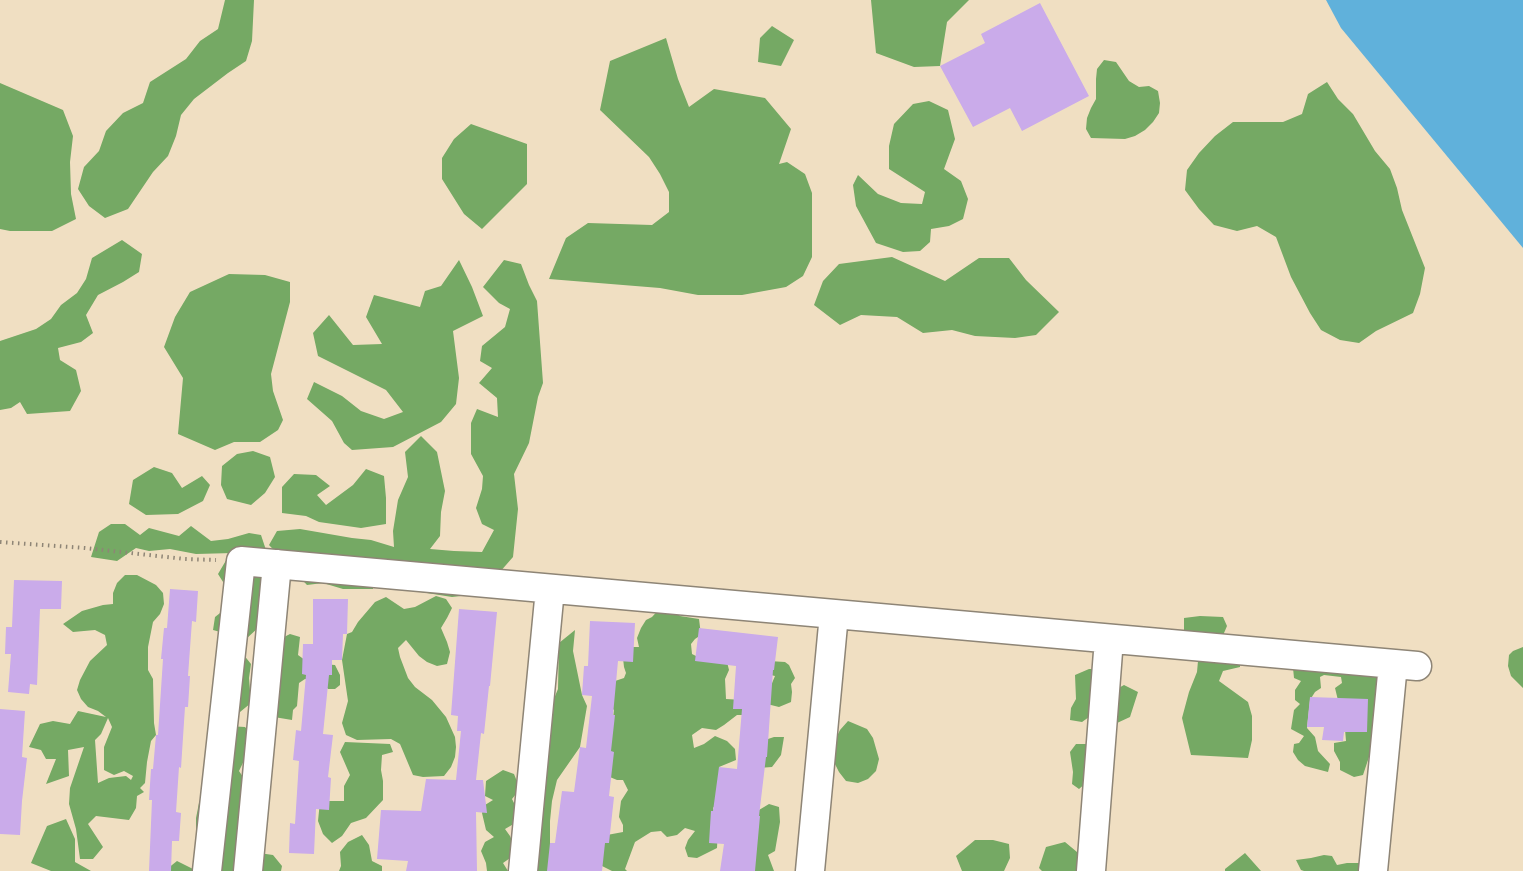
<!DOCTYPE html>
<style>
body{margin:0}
canvas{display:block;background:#f0dfc2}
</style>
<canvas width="1523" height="871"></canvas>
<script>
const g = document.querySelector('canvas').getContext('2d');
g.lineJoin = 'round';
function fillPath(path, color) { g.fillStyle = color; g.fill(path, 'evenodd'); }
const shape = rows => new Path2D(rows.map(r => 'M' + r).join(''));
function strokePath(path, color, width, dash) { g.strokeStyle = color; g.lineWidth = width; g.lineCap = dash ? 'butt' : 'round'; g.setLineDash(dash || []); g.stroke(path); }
fillPath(shape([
 [225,0,254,0,252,41,246,61,228,73,194,99,181,115,176,136,168,156,153,172,128,209,105,218,89,206,78,189,84,167,99,151,106,131,123,113,143,103,150,82,186,59,200,41,218,29],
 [871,0,969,0,947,22,940,66,914,67,876,53],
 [772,26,794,40,781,66,758,62,760,38],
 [666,38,678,79,689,107,714,89,765,98,791,129,779,164,787,162,805,174,812,193,812,257,803,276,786,287,742,295,698,295,660,288,549,279,566,238,588,223,652,225,669,212,669,192,660,174,649,157,600,110,610,61],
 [1104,60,1116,62,1129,81,1139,87,1149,86,1158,91,1160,103,1159,113,1153,122,1145,130,1135,136,1125,139,1091,138,1086,129,1087,118,1091,108,1096,99,1096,79,1097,69],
 [1327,82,1338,99,1353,114,1375,151,1390,169,1397,188,1402,210,1425,268,1420,294,1413,313,1376,331,1359,343,1340,340,1321,330,1310,313,1291,277,1276,237,1257,226,1237,231,1214,225,1199,209,1185,190,1187,170,1199,153,1215,136,1233,122,1283,122,1302,114,1308,94],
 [0,83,63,110,73,136,70,162,71,194,76,219,52,231,10,231,0,229],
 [929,101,948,110,955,139,944,169,961,181,968,199,963,219,949,226,931,229,930,242,920,251,903,252,876,243,856,206,853,185,858,175,878,194,901,203,922,204,925,192,889,169,889,146,894,124,913,104],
 [471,124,527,144,527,184,482,229,464,214,442,179,442,158,454,139],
 [122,240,142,254,139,272,123,282,98,295,86,315,93,333,81,342,58,348,60,360,76,370,81,391,70,411,27,414,20,402,11,408,0,410,0,341,36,329,51,319,61,305,77,293,86,279,92,258],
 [892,257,945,281,979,258,1009,258,1026,280,1059,312,1036,335,1015,338,975,336,952,330,923,333,897,317,861,315,840,325,814,305,823,281,839,264],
 [459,260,472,287,483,316,453,331,459,378,456,404,441,422,393,447,352,450,344,443,332,421,307,399,314,382,342,396,361,411,384,419,403,412,386,390,318,356,313,333,329,315,353,345,382,344,366,317,374,295,420,307,425,291,441,286],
 [504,260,521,264,529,285,537,301,543,383,538,397,529,443,514,474,518,509,513,557,499,573,470,595,452,597,408,590,374,565,373,589,343,589,323,583,307,585,269,545,277,531,300,529,352,538,371,540,394,547,393,531,398,500,408,477,405,452,421,436,437,452,445,491,441,512,440,536,430,549,454,551,482,552,494,530,482,524,476,508,482,489,483,476,471,454,471,423,477,409,498,417,497,398,479,383,492,368,480,361,482,346,505,327,510,309,499,303,483,287],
 [229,274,265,275,290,282,290,302,271,374,273,391,283,420,278,430,260,442,234,442,215,450,178,434,183,378,164,347,175,317,190,292],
 [253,451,270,457,275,477,265,493,251,505,227,499,221,485,222,466,237,454],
 [154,467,172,473,182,488,202,476,210,485,203,501,178,514,146,515,129,504,133,480],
 [366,469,384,476,386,498,386,524,361,528,319,522,306,516,282,513,282,487,294,474,316,475,330,486,317,495,326,505,353,485],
 [111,524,125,524,140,535,149,528,179,536,191,526,211,541,228,539,249,533,261,535,269,559,259,627,246,639,213,630,215,617,229,606,230,593,218,574,228,557,233,553,196,554,170,549,149,551,136,548,117,561,91,557,99,532],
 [125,575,137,575,156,585,163,593,164,604,160,614,153,622,148,647,148,670,153,679,154,723,156,735,151,741,147,762,145,783,140,788,144,792,137,796,136,808,129,820,96,816,88,824,103,847,93,859,80,859,76,829,69,804,70,788,84,747,68,750,69,776,46,784,56,759,46,759,41,750,29,747,40,724,53,721,70,724,78,711,106,717,98,711,88,707,81,699,77,690,80,680,90,661,107,645,105,635,95,630,73,632,63,624,82,611,103,605,113,604,113,593,117,583],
 [108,718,112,727,104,747,104,770,114,775,124,771,133,776,131,780,126,776,109,778,98,783,95,740,101,734],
 [436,596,446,599,452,608,447,618,441,628,447,642,450,652,447,664,437,666,427,662,419,656,406,640,398,648,400,657,408,678,415,687,432,700,446,717,455,737,456,747,455,757,451,767,444,776,423,777,413,775,400,744,391,739,357,740,346,735,342,723,348,701,342,660,347,634,352,632,358,622,375,602,386,597,404,609,415,607],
 [662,606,672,608,680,616,699,619,701,635,695,639,691,644,692,654,700,658,727,662,729,670,725,679,726,699,743,700,761,715,737,715,724,725,716,730,702,728,692,735,694,748,704,744,715,736,727,741,735,749,736,760,719,767,722,780,721,799,713,808,718,827,717,848,697,858,688,857,685,848,688,840,695,831,685,828,677,835,667,837,661,831,651,832,635,842,625,869,627,871,612,871,598,864,607,835,623,832,623,825,619,817,621,801,628,790,623,780,617,780,605,775,610,745,614,710,607,704,612,682,624,678,626,673,624,667,623,658,630,647,639,647,637,638,641,628,646,620,652,617],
 [1200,616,1223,617,1227,626,1224,633,1223,640,1240,658,1240,667,1223,671,1219,681,1248,702,1252,716,1252,740,1248,758,1191,755,1182,718,1189,692,1197,672,1198,661,1190,637,1184,631,1184,618],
 [575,630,573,651,582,695,587,706,580,747,557,780,552,801,550,821,550,865,554,871,527,871,550,708,558,689,559,643],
 [290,634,300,637,298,655,309,663,335,665,340,675,340,685,335,689,328,689,322,682,305,679,299,683,297,706,293,710,292,720,274,717,276,641],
 [1311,642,1323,642,1382,673,1377,684,1378,704,1372,748,1363,775,1354,777,1340,770,1340,762,1334,751,1334,743,1346,741,1345,729,1335,688,1342,683,1341,677,1324,675,1320,677,1321,688,1315,692,1310,700,1307,728,1315,737,1318,751,1330,764,1328,772,1305,766,1298,760,1293,752,1294,744,1299,743,1304,736,1291,729,1294,710,1300,704,1295,700,1295,690,1301,681,1294,678,1293,668,1300,651],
 [1523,647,1523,688,1511,676,1508,666,1509,655,1513,651],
 [243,654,251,664,249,678,251,703,240,712,231,708],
 [769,661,785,662,789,665,795,678,791,684,792,692,791,702,779,707,767,704,767,695,775,676,758,672],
 [1089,669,1099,669,1089,717,1082,722,1070,720,1071,708,1076,699,1075,675],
 [1124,685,1138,692,1130,717,1117,723,1115,690],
 [848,721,867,729,873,738,879,759,876,771,868,779,858,783,846,781,839,772,834,762,835,740,840,730],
 [228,726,245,727,255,738,239,771,245,780,258,818,236,837,236,846,259,853,273,855,282,866,281,871,219,871,209,845,196,830,196,818,199,803,213,788],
 [774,737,784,737,781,755,772,767,758,768,762,741],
 [345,742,390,744,393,752,382,755,381,770,383,781,383,800,366,818,351,823,342,836,332,843,323,834,318,821,320,801,344,801,344,786,350,775,340,752],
 [1076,744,1087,744,1087,782,1079,789,1072,784,1073,772,1070,752],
 [503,770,514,774,520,789,512,799,517,809,517,822,505,829,510,836,516,850,513,856,503,863,508,871,487,871,486,863,481,851,485,842,494,837,486,830,482,813,485,805,493,800,485,796,486,781],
 [769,804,779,807,780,822,775,851,768,855,774,871,754,871,754,813],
 [66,819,75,839,75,862,91,871,51,871,31,863,47,826],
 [362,835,369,845,372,861,382,866,382,871,339,871,341,866,340,852,348,842],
 [975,840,993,840,1009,844,1010,858,1004,871,962,871,956,856],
 [1065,842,1077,852,1077,871,1042,871,1039,868,1046,847],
 [1245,853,1261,871,1225,871,1225,869],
 [1324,855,1332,856,1337,865,1347,863,1359,863,1362,871,1304,871,1301,870,1296,860,1311,858],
 [177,861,193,869,206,871,167,871,167,869]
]), '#75a964');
fillPath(shape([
 [1326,0,1523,0,1523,248,1341,28]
]), '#60b1db');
fillPath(shape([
 [1040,3,1089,96,1022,131,1010,108,973,127,940,66,985,43,981,34],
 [14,580,62,581,61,609,40,609,37,685,30,684,29,694,8,692,11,654,5,654,6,627,12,627],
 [170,589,198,591,196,622,192,621,188,676,190,676,188,707,185,707,181,768,179,767,176,812,181,813,179,841,172,841,171,871,149,871,152,800,149,800,151,769,153,769,156,735,158,735,163,659,161,659,164,628,167,628],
 [313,599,348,599,347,634,343,634,342,660,332,660,332,675,329,675,323,734,333,735,328,777,331,778,329,810,316,809,314,854,289,853,290,823,295,824,299,761,293,760,296,730,301,731,306,675,302,674,303,644,313,644],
 [459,609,497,612,490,686,489,686,484,734,481,733,476,780,483,780,487,813,476,812,477,871,406,871,408,861,377,859,381,810,421,811,426,779,456,780,461,731,457,731,458,716,451,715],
 [590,621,635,623,633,662,618,661,613,715,615,715,611,751,614,752,609,796,614,797,609,843,605,843,602,871,547,871,550,843,555,843,562,791,574,792,580,747,586,748,592,696,582,695,584,666,588,666],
 [699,628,778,637,774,670,773,670,767,757,766,757,759,816,760,816,755,871,720,871,724,844,709,843,711,811,713,811,719,767,737,769,742,709,733,709,736,666,695,661],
 [1310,697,1368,699,1367,732,1344,732,1343,741,1322,740,1324,727,1307,727],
 [0,709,25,711,22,757,27,758,22,801,20,835,0,834]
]), '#caabea');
const minor = shape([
 [207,871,241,561,1417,666],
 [248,871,277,564],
 [523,871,550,589],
 [810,871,834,614],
 [1091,871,1109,639],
 [1373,871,1393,664]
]);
strokePath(minor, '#8e8576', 31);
strokePath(shape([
 [0,542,85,548,185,559,216,560]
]), '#8e8576', 4, [1.5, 4.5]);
strokePath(minor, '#fff', 28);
</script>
